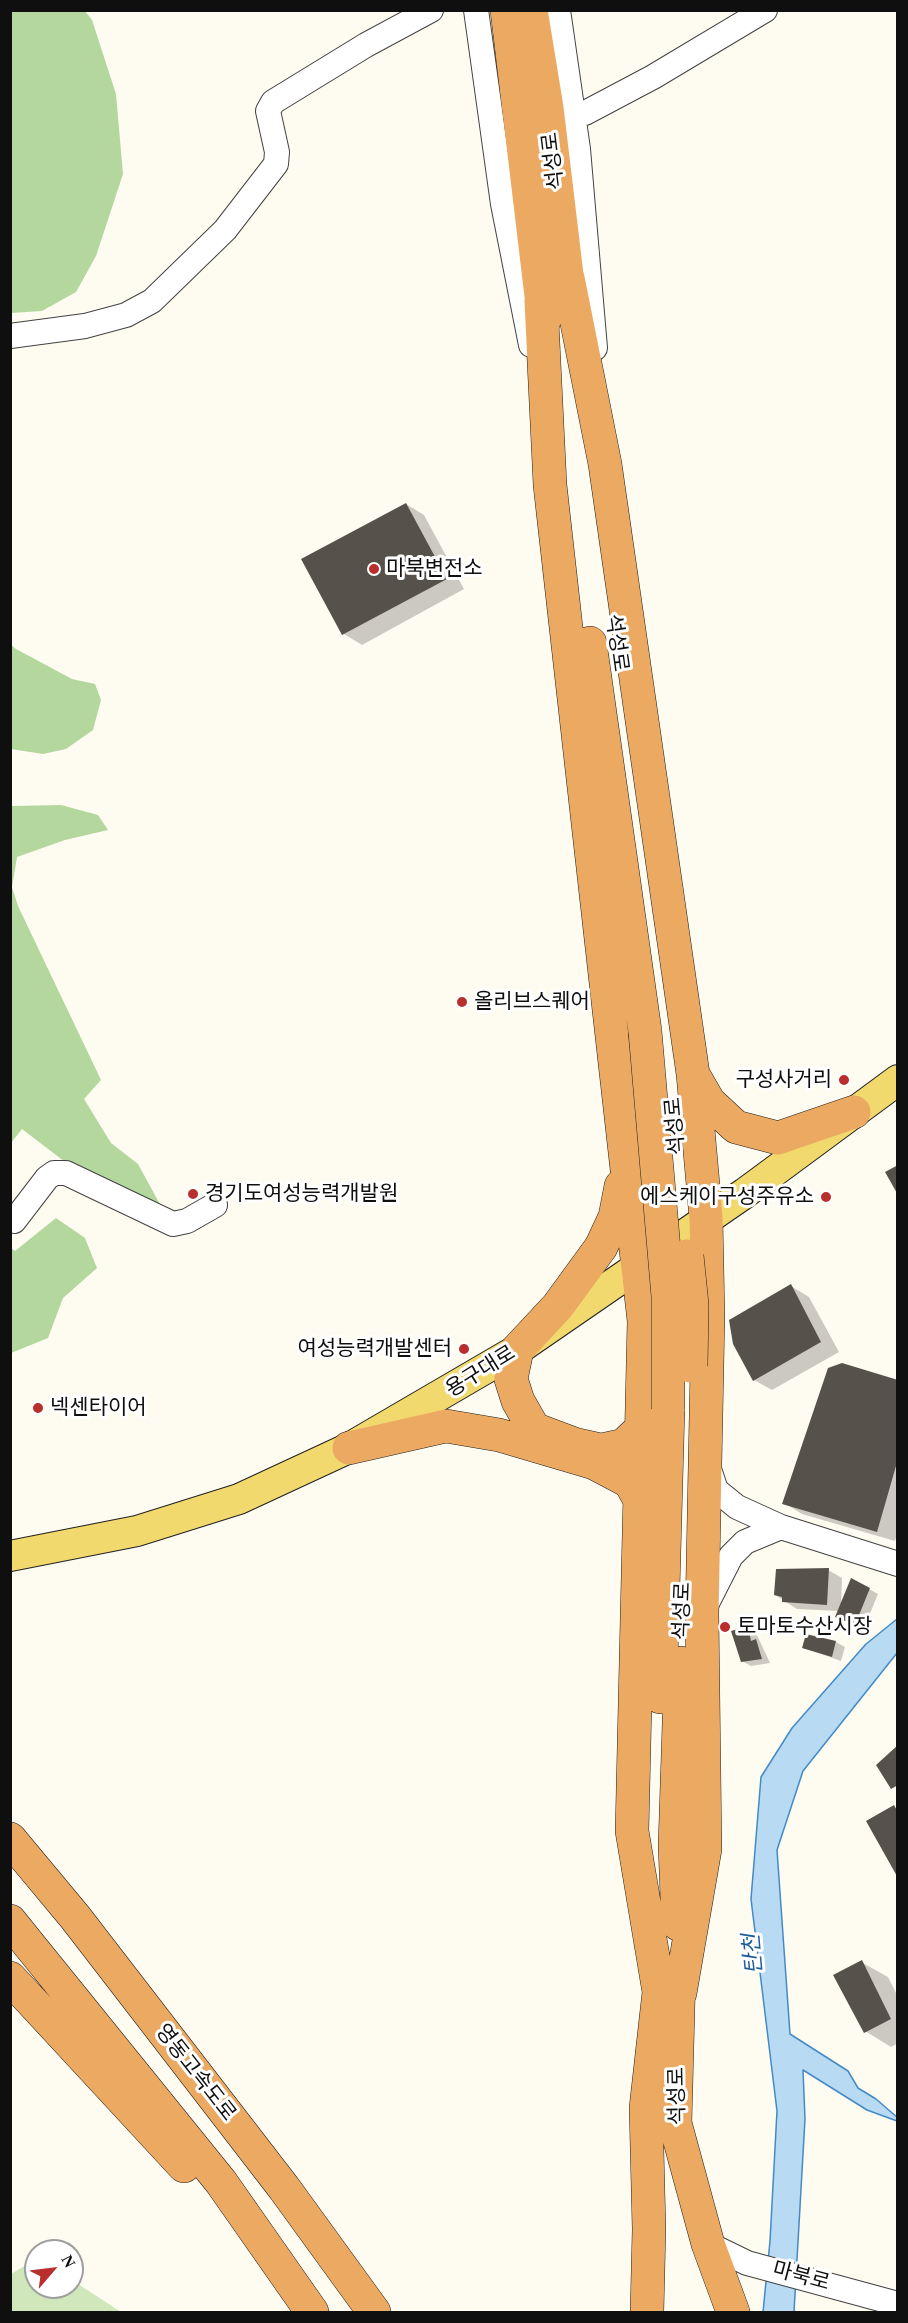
<!DOCTYPE html>
<meta charset="utf-8">
<style>
body{margin:0}
#map{position:relative;width:908px;height:2323px;overflow:hidden;background:#fefcf1;font-family:"Times New Roman",serif}
canvas{display:block}
.frame{position:absolute;inset:0;border:12px solid #0f0f0f;pointer-events:none}
.north{position:absolute;left:24px;top:2239px;width:60px;height:60px;box-sizing:border-box;background:#fff;border:2px solid #9f9f9f;border-radius:50%;rotate:62deg;font-size:16px;font-weight:700;line-height:24px;text-align:center;color:#0f0f0f}
.north::after{content:'';display:block;margin:auto;width:21px;height:27px;background:#b82f2e;clip-path:polygon(50% 0,100% 100%,50% 72%,0 100%)}
</style>
<div id="map">
<canvas width="908" height="2323"></canvas>
<div class="frame"></div>
<div class="north">N</div>
</div>
<script>
const g = document.querySelector('canvas').getContext('2d');
g.lineJoin = 'round';
function fillPath(path, color) { g.fillStyle = color; g.fill(path, 'evenodd'); }
const shape = rows => new Path2D(rows.map(r => 'M' + r).join(''));
function strokePath(path, color, width, dash) { g.strokeStyle = color; g.lineWidth = width; g.lineCap = dash ? 'butt' : 'round'; g.setLineDash(dash || []); g.stroke(path); }
function write(font, color, halo, rows, align = 'center') {
  g.font = font + ' "Times New Roman","Noto Sans KR",serif'; g.lineWidth = 6; g.setLineDash([]); g.textBaseline = 'middle'; g.strokeStyle = halo; g.fillStyle = color; for (const [text, x, y, turn = 0] of rows) {
    g.save(); g.translate(x, y); g.rotate((+turn || 0) * Math.PI / 180); g.textAlign = isNaN(turn) ? turn : align; if (halo) g.strokeText(text, 0, 0); g.fillText(text, 0, 0); g.restore();
  }
}
fillPath(shape([
 [36,2259,36,2287,72,2287,72,2280,121,2312,11,2312,11,2274]
]), '#d0e7bc');
fillPath(shape([
 [11,10,85,11,92,20,116,94,123,174,96,256,76,292,42,311,11,313],
 [10,644,16,649,72,679,95,684,101,700,93,730,66,749,43,754,11,749],
 [61,805,98,815,108,830,65,840,17,857,12,887,18,906,101,1080,84,1099,111,1143,138,1164,162,1208,73,1168,22,1129,11,1143,11,806],
 [56,1218,85,1238,97,1268,63,1298,48,1338,11,1353,11,1248,15,1251]
]), '#b3d79c');
const water = shape([
 [897,1619,897,1653,803,1771,777,1850,790,2034,848,2071,858,2088,876,2099,898,2118,897,2121,867,2110,803,2070,805,2119,794,2312,763,2312,770,2241,777,2111,751,1899,761,1777,792,1728,866,1644,897,1619]
]);
fillPath(water, '#b8daf3');
strokePath(water, '#438ac6', 1.5);
fillPath(shape([
 [406,504,424,515,464,589,362,645,344,634,303,559],
 [791,1286,809,1297,839,1352,772,1390,754,1380],
 [898,1381,898,1531,895,1541,802,1514,784,1503],
 [828,1570,842,1578,841,1606,869,1589,878,1594,864,1628,846,1621,839,1611,797,1609,775,1595],
 [748,1628,756,1633,770,1663,751,1666,742,1661],
 [807,1636,836,1642,845,1647,841,1661,804,1648],
 [861,1962,888,1977,898,1997,898,2043,891,2047,865,2031]
]), '#0003');
fillPath(shape([
 [406,503,447,579,342,635,301,559],
 [898,1165,898,1195,885,1172],
 [791,1284,821,1342,753,1381,733,1344,729,1320],
 [842,1363,898,1380,898,1459,877,1532,782,1504,828,1368],
 [829,1568,827,1605,782,1602,782,1597,774,1595,776,1569],
 [851,1578,870,1588,855,1625,835,1617],
 [748,1626,751,1641,756,1639,762,1659,741,1662,731,1631],
 [806,1634,836,1641,832,1657,802,1648],
 [898,1745,898,1785,891,1789,876,1765],
 [894,1805,898,1812,898,1878,866,1821],
 [862,1960,891,2019,864,2033,833,1975]
]), '#57514b');
const minor = shape([
 [476,10,503,204,531,345],
 [558,10,578,149,595,348],
 [585,113,653,77,765,10],
 [10,336,85,326,126,315,152,301,225,230,276,164,277,152,268,111,273,102,366,45,431,10],
 [14,1221,47,1178,54,1173,66,1173,173,1224,187,1221,215,1205],
 [708,1466,716,1490,737,1507,781,1527,898,1564],
 [704,1609,731,1556,745,1542,781,1527],
 [708,2244,747,2263,898,2304]
]);
const major = shape([
 [10,1556,137,1531,239,1499,349,1448,517,1350,745,1193,898,1080]
]);
const highway = shape([
 [507,10,544,321],
 [531,10,547,108,570,300],
 [568,278,605,464,693,1074,706,1218,708,1316,702,1614,705,1849,680,1993],
 [541,301,550,485,644,1321,632,1831,659,1992],
 [590,643,645,1031],
 [694,1076,709,1102,736,1127,778,1138,854,1112],
 [621,1186,615,1217,601,1247,558,1306,517,1350,511,1379,518,1401,534,1429,574,1444,601,1450,624,1445,641,1429],
 [349,1448,446,1426,499,1435,594,1463,630,1482,641,1502],
 [660,1697,668,1409],
 [10,1839,75,1917,284,2188,374,2312],
 [10,1921,221,2182,312,2312],
 [678,1924,675,1845,681,1663],
 [679,1972,675,2123,708,2244,733,2312],
 [10,1978,184,2166],
 [647,2312,649,2229,646,2108,659,1992,658,1970]
]);
strokePath(minor, '#424242', 26);
strokePath(major, '#202020', 32);
strokePath(highway, '#202020', 34);
strokePath(minor, '#fff', 24);
strokePath(major, '#f1d96e', 30);
strokePath(highway, '#eca961', 33);
const highwayBridge = shape([
 [645,1031,668,1296,668,1409],
 [687,1256,692,1305,691,1366]
]);
strokePath(highwayBridge, '#202020', 34, []);
strokePath(highwayBridge, '#eca961', 33);
for (const [x, y, r, color] of [
 [374,569,6,"#b82f2e"],
 [462,1002,6,"#b82f2e"],
 [844,1080,6,"#b82f2e"],
 [193,1194,6,"#b82f2e"],
 [826,1197,6,"#b82f2e"],
 [464,1349,6,"#b82f2e"],
 [38,1408,6,"#b82f2e"],
 [725,1627,6,"#b82f2e"]
]) { const dot = new Path2D(); dot.arc(x, y, r, 0, 2 * Math.PI); g.fillStyle = color; g.fill(dot); strokePath(dot, '#fff', 2); }
write('21px', '#0f0f0f', '#fff', [
 ["석성로",554,161,-97],
 ["석성로",616,643,82],
 ["석성로",676,1126,-95],
 ["용구대로",481,1372,-32],
 ["석성로",683,1611,-88],
 ["영동고속도로",195,2073,52],
 ["석성로",678,2096,-91],
 ["마북로",801,2277,15]
]);
write('21px', '#0f0f0f', '#fff', [
 ["마북변전소",386,569],
 ["올리브스퀘어",474,1002],
 ["구성사거리",832,1080,"right"],
 ["경기도여성능력개발원",205,1194],
 ["에스케이구성주유소",814,1197,"right"],
 ["여성능력개발센터",452,1349,"right"],
 ["넥센타이어",50,1408],
 ["토마토수산시장",737,1627]
], 'left');
write('italic 22px', '#1e5d9a', '#fff', [
 ["탄천",754,1954,-95]
]);
</script>
